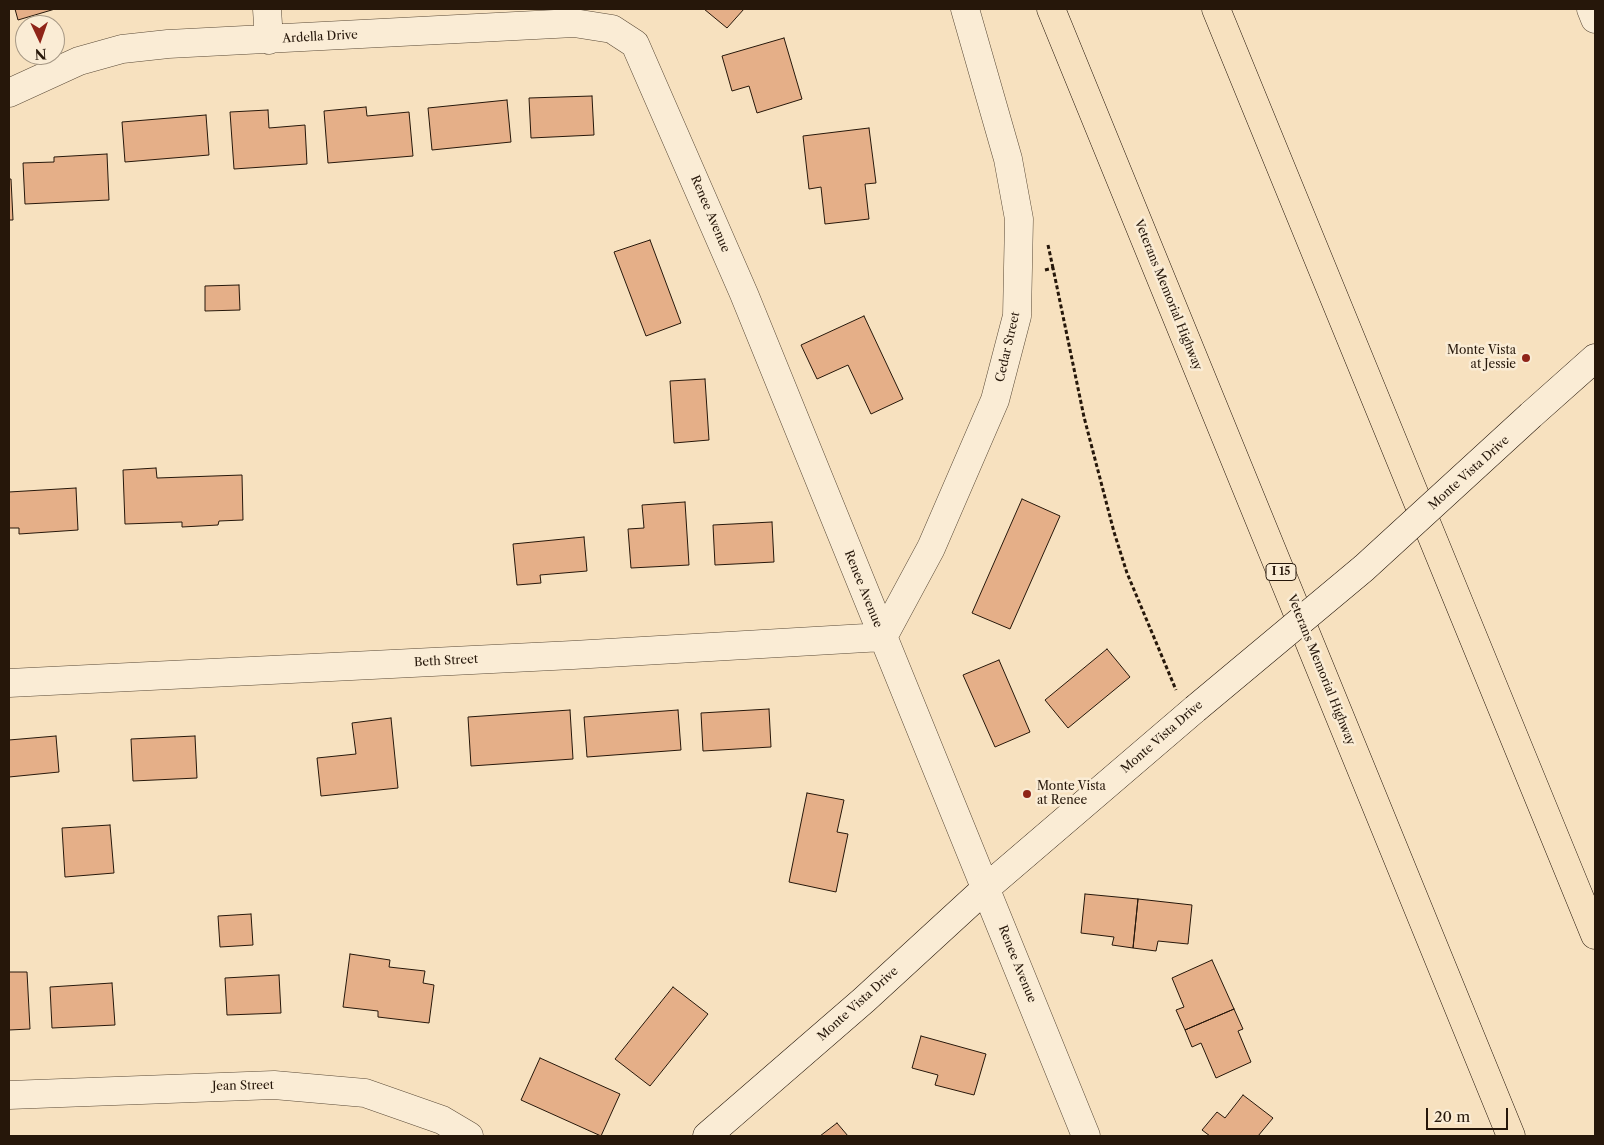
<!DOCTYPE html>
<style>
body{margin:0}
#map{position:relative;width:1604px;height:1145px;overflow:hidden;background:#f7e1bf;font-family:"Libre Caslon Text",serif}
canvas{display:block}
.frame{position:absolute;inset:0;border:10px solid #26170a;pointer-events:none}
.north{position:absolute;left:15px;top:15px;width:50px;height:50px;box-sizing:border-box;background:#faecd5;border:1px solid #a59784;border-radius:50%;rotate:177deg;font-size:14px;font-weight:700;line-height:20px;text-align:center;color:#26170a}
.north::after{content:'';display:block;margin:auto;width:18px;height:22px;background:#8f2418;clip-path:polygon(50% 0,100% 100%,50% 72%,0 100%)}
.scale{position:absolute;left:1426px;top:1108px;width:82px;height:22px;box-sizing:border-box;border:2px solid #26170a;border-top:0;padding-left:6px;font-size:15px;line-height:18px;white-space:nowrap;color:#26170a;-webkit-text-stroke:4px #faecd5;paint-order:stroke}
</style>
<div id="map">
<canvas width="1604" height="1145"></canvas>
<div class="frame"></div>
<div class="north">N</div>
<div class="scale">20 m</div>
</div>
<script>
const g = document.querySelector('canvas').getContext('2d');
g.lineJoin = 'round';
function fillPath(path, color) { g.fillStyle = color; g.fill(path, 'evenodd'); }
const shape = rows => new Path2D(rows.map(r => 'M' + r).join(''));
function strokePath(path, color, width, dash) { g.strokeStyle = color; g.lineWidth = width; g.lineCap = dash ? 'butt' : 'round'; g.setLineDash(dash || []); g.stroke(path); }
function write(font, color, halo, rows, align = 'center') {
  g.font = font + ' "Libre Caslon Text",serif'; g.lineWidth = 5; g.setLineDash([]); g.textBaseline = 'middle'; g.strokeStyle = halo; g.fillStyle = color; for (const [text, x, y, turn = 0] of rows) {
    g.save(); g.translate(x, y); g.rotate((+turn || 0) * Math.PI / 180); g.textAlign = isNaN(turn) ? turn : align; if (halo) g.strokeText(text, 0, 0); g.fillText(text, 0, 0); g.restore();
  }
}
const building = shape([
 [15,9,55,9,18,20,15,9],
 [704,9,744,9,727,28,704,9],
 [784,38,802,99,757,113,749,86,732,91,722,56,784,38],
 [592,96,594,135,531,138,529,98,592,96],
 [507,100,511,142,432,150,428,108,507,100],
 [366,107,367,116,409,112,413,156,328,163,324,111,366,107],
 [268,110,269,128,305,125,307,164,234,169,230,112,268,110],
 [206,115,209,155,125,162,122,122,206,115],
 [869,128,876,183,865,184,869,219,825,224,821,187,809,189,803,136,869,128],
 [107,154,109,200,25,204,23,163,54,162,54,157,107,154],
 [9,179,11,179,13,220,9,220,9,179],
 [650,240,681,323,646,336,614,252,650,240],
 [239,285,240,310,205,311,205,286,239,285],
 [864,316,903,399,871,414,848,365,817,379,801,345,864,316],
 [705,379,709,440,674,443,670,381,705,379],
 [156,468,157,478,242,475,243,520,219,521,218,525,182,527,182,522,125,524,123,470,156,468],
 [76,488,78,530,19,534,19,528,9,528,9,492,76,488],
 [1022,499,1060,516,1010,629,972,613,1022,499],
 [685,502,689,565,631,568,628,529,644,528,642,505,685,502],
 [772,522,774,562,715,565,713,525,772,522],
 [584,537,587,571,540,575,541,583,517,585,513,544,584,537],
 [1107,649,1130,677,1068,728,1045,700,1107,649],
 [999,660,1030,732,995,747,963,675,999,660],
 [769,709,771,747,703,751,701,713,769,709],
 [570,710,573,759,471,766,468,717,570,710],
 [678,710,681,750,587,757,584,717,678,710],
 [391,718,398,788,321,796,317,758,356,754,352,723,391,718],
 [56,736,59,772,9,777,9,740,56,736],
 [195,736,197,778,133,781,131,739,195,736],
 [807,793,844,800,837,832,848,834,836,892,789,882,807,793],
 [110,825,114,873,65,877,62,828,110,825],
 [1085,894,1138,899,1133,948,1112,945,1114,937,1081,933,1085,894],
 [1138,899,1192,905,1188,944,1158,941,1156,951,1133,948,1138,899],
 [251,914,253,945,220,947,218,916,251,914],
 [350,954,390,960,389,967,425,971,423,983,434,985,429,1023,378,1017,378,1011,343,1007,350,954],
 [1212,960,1234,1009,1185,1030,1176,1010,1184,1007,1172,978,1212,960],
 [9,972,27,972,30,1029,9,1030,9,972],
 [279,975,281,1013,227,1015,225,978,279,975],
 [112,983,115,1025,52,1028,50,987,112,983],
 [673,987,708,1014,650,1086,615,1059,673,987],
 [1234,1009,1243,1029,1238,1031,1251,1062,1216,1078,1201,1043,1192,1047,1185,1030,1234,1009],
 [921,1036,986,1054,974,1095,935,1085,938,1075,912,1068,921,1036],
 [540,1058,620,1094,601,1136,521,1100,540,1058],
 [1243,1095,1273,1118,1258,1136,1210,1136,1202,1130,1217,1112,1225,1118,1243,1095],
 [837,1123,848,1136,820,1136,837,1123]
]);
fillPath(building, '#e5af88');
strokePath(building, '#26170a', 1);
const street = shape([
 [267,9,269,40],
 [1591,9,1595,19],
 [9,93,79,61,122,49,168,44,574,23,612,29,635,44,744,294,1086,1136],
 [9,683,573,655,883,637,931,548,995,400,1017,316,1019,219,1008,159,965,9],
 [9,1095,274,1085,365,1093,442,1120,469,1136]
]);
const secondary = shape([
 [1531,415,1595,358],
 [707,1136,864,1000,986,888,1195,709]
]);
const highway = shape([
 [1051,9,1511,1136],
 [1216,9,1595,935]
]);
strokePath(street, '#5a4a37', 29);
strokePath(secondary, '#26170a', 29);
strokePath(highway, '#26170a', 29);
strokePath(shape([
 [1048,245,1053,268],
 [1045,270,1053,268,1084,417,1114,532,1127,573,1176,690]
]), '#26170a', 3, [4, 2.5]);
strokePath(street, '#faecd5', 28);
strokePath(secondary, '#faecd5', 28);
strokePath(highway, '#f7e1bf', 28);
const secondaryBridge = shape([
 [1195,709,1364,568,1531,415]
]);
strokePath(secondaryBridge, '#26170a', 29, []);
strokePath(secondaryBridge, '#faecd5', 28);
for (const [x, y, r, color] of [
 [1526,358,5,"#8f2418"],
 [1027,794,5,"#8f2418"]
]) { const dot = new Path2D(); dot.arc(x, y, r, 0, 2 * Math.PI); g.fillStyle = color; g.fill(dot); strokePath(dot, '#faecd5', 2); }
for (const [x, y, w] of [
 [1281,572,30]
]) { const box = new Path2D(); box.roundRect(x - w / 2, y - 8.5, w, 17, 4); g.fillStyle = '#faecd5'; g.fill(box); strokePath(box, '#26170a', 1); }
write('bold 11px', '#26170a', null, [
 ["I 15",1281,572]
]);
write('12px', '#26170a', '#faecd5', [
 ["Ardella Drive",320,37,-3],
 ["Renee Avenue",710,214,67],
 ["Veterans Memorial Highway",1168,295,68],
 ["Cedar Street",1008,347,-77],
 ["Monte Vista Drive",1469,473,-42],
 ["Renee Avenue",863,589,68],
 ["Beth Street",446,661,-3],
 ["Veterans Memorial Highway",1321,670,68],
 ["Monte Vista Drive",1162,737,-41],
 ["Renee Avenue",1017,964,68],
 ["Monte Vista Drive",858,1004,-42],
 ["Jean Street",243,1086,-1]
]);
write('12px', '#26170a', '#faecd5', [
 ["Monte Vista",1516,351],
 ["at Jessie",1516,365],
 ["Monte Vista",1037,787,"left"],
 ["at Renee",1037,801,"left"]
], 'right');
</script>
